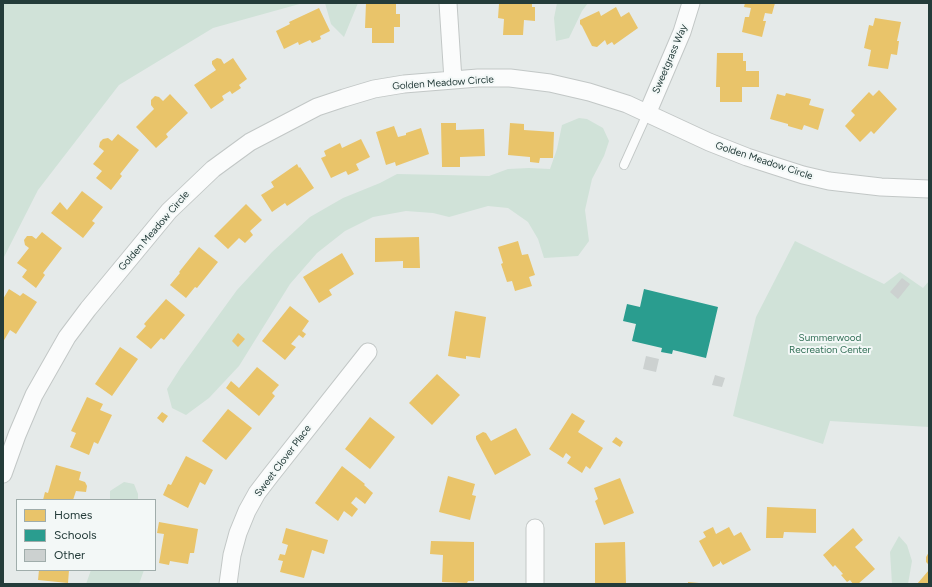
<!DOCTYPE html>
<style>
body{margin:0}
#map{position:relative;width:932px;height:587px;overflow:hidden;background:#e5eae9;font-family:Figtree,sans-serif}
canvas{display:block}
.frame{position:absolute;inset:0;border:4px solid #243c3a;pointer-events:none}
.legend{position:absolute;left:16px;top:499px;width:140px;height:72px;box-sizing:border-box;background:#f3f8f7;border:1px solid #a0adab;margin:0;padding:5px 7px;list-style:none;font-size:12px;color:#243c3a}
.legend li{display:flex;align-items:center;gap:8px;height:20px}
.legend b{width:20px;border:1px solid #a0adab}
</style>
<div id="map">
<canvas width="932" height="587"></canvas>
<div class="frame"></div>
<ul class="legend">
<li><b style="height:11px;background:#e9c46a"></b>Homes</li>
<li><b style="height:11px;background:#2a9d8f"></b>Schools</li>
<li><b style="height:11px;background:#ccd1d0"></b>Other</li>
</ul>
</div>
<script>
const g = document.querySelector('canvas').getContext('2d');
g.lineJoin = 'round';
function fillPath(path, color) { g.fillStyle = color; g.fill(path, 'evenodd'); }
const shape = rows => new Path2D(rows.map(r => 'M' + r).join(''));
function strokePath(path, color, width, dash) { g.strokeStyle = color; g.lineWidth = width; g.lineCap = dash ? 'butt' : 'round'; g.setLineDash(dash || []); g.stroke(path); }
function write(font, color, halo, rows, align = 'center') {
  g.font = font + ' Figtree,sans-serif'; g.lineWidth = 4; g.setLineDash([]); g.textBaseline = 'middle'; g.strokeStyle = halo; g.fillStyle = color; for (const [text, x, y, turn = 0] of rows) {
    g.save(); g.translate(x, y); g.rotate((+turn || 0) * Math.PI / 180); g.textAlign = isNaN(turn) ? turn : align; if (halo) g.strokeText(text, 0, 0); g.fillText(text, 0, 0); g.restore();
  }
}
fillPath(shape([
 [3,3,303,3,213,28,119,85,38,190,3,259],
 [325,3,358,3,344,37,331,24],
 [557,3,588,3,582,11,569,38,556,41,554,18],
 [579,118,587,119,603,128,609,141,604,156,592,179,585,210,589,241,578,256,544,258,538,239,528,222,508,208,488,206,449,217,433,213,406,211,373,217,345,231,317,253,290,284,239,366,209,398,186,415,172,408,167,389,181,367,237,290,272,252,310,217,343,198,380,183,397,174,489,176,508,169,529,168,550,169,557,149,562,125],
 [795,241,884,284,900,272,923,288,929,281,929,427,830,421,823,444,733,416,756,317],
 [124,482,134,484,138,494,138,500,110,500,110,491],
 [899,536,907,545,912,561,908,584,892,584,890,552],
 [91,570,144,570,139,584,86,584]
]), '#d0e2d8');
fillPath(shape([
 [366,3,396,3,396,14,400,14,400,27,394,27,394,43,372,43,372,28,365,28],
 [502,3,532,3,532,7,535,7,535,21,524,20,523,35,503,35,504,19,498,18,499,4,502,4],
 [745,3,775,3,772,14,765,13,763,21,766,21,762,37,742,32,745,17,749,17,751,8,744,7],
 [616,7,621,17,629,12,638,28,614,45,612,42,607,45,605,40,597,47,592,46,582,26,580,24,580,20,599,11,601,16],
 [319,8,330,31,320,36,321,39,312,43,310,40,299,45,298,42,284,49,276,31,290,24,289,22],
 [875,18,901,22,897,41,899,41,897,55,891,54,888,69,868,66,871,50,864,48,869,25,873,26],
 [717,53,743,53,743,61,746,61,746,71,759,71,759,87,742,87,742,102,720,102,720,87,716,87],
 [217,58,221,59,224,64,233,58,247,79,239,85,241,88,232,94,230,91,222,96,224,100,211,109,194,85,216,70,212,64,212,61],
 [879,90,897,109,874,134,871,131,860,142,845,126,855,115,851,111,869,92,873,96],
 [786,93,811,99,809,105,824,109,818,130,804,125,802,130,788,126,788,124,770,119,777,94,785,96],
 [170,94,188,113,166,134,168,137,156,148,136,127,154,109,151,105,151,100,155,96,159,97,163,101],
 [441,123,456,123,456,130,484,129,485,156,460,157,460,167,442,167],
 [510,123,524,124,524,130,554,132,553,158,540,158,539,163,530,162,530,157,508,155],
 [394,126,398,137,406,135,406,133,421,128,429,154,396,166,395,162,386,165,376,132],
 [118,134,139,150,120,174,122,176,111,190,96,178,102,171,93,164,104,151,99,147,100,142,103,139,108,138,112,141],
 [361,139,370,157,356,164,359,170,348,175,346,171,331,178,321,158,326,156,324,151,340,143,342,148],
 [297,164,299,168,300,167,314,188,287,206,285,203,272,212,261,195,274,187,271,182],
 [82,191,103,207,92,221,95,223,83,238,51,213,60,202,67,210],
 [246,204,262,220,250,231,253,235,245,243,239,238,228,249,214,236],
 [42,232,62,248,43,273,45,275,36,288,22,277,27,270,17,263,29,248,25,245,24,240,27,236,32,236,36,239],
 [419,237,420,268,403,268,403,261,375,262,375,238],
 [518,241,522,255,528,254,535,275,529,277,532,286,515,291,512,281,507,282,501,264,503,263,498,247],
 [199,247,218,262,197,288,195,287,186,298,170,285,180,273,179,272],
 [342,253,354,274,329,290,332,295,319,303,303,277],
 [9,289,20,296,23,293,37,302,16,334,10,330,3,342,3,299],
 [166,299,185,315,164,340,161,338,151,349,136,337,146,326,144,324],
 [290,306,309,321,302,331,306,334,303,338,299,335,291,344,296,347,285,360,262,341],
 [455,311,486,317,480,358,466,356,466,359,448,356],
 [238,333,245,339,238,347,232,341],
 [120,347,138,359,112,396,95,384],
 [257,367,279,385,272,393,275,396,259,416,226,388,231,381,239,388],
 [437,374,460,395,432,425,409,403],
 [87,397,103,404,100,410,112,415,98,444,94,442,89,455,70,447,76,433,71,431],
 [228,409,252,428,226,460,202,441],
 [162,412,168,416,163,423,157,418],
 [572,413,585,421,578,432,603,448,590,469,586,466,582,473,567,463,571,457,566,453,563,458,549,449],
 [370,417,395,437,370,469,345,449],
 [516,428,531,455,495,475,476,439,476,436,483,432,486,433,491,441],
 [616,437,623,442,620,447,612,442],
 [186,456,213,470,205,485,200,482,188,508,163,495,168,484,171,485],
 [56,465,81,472,79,480,85,482,87,486,86,492,76,491,73,500,43,500,45,492,48,493],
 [342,466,365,484,364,485,373,493,365,504,356,497,351,503,358,509,352,517,344,511,338,521,315,503],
 [448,476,475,484,472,495,476,496,470,520,439,512],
 [620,478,634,513,604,525,595,501,598,499,594,488],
 [767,507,816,509,816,533,784,532,783,538,766,538],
 [159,522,198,529,194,553,190,553,188,564,170,561,169,565,159,563,164,534,157,533],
 [713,527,716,534,729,527,734,536,741,532,751,550,723,565,720,561,720,563,713,567,699,541,706,537,703,532],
 [286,528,328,540,324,554,312,550,304,578,280,572,283,561,278,560,280,554,285,555,288,545,282,543],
 [853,528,863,540,855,547,875,569,858,584,853,584,850,580,847,582,841,575,843,574,835,565,833,567,823,555],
 [431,541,474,542,474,581,468,581,467,583,442,582,443,555,430,554],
 [625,542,626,584,595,584,595,543],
 [929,552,929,565,926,562,926,557],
 [39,570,69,570,68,583,38,580],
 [929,570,929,584,917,584],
 [688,582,699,583,699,584,688,584]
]), '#e9c46a');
fillPath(shape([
 [644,289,718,307,706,358,673,350,672,354,661,352,662,348,632,341,636,324,623,321,627,304,640,307]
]), '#2a9d8f');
fillPath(shape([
 [902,278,910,284,898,299,890,292],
 [646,356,659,359,656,372,643,369],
 [715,375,725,378,722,387,712,385]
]), '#ccd1d0');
const service = shape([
 [624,165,647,114]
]);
const minor = shape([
 [448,3,453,80],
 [647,114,682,32,691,3],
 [3,474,17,435,34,395,67,337,88,309,169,211,213,169,250,142,317,107,344,98,374,89,404,84,478,78,510,78,550,83,589,92,627,104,709,142,747,157,803,175,829,181,881,187,929,189],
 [535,528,535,584],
 [228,584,232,555,238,533,247,511,257,493,270,476,368,352]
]);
strokePath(service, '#c2c7c6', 10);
strokePath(minor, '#c2c7c6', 19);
strokePath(service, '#fbfcfc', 8);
strokePath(minor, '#fbfcfc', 17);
write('10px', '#243c3a', '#f3f8f7', [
 ["Sweetgrass Way",670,59,-67],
 ["Golden Meadow Circle",443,83,-4],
 ["Golden Meadow Circle",764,161,18],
 ["Golden Meadow Circle",154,231,-49],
 ["Sweet Clover Place",283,461,-53]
]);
write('10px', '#326f56', '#f3f8f7', [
 ["Summerwood",830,338],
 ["Recreation Center",830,350]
]);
</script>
